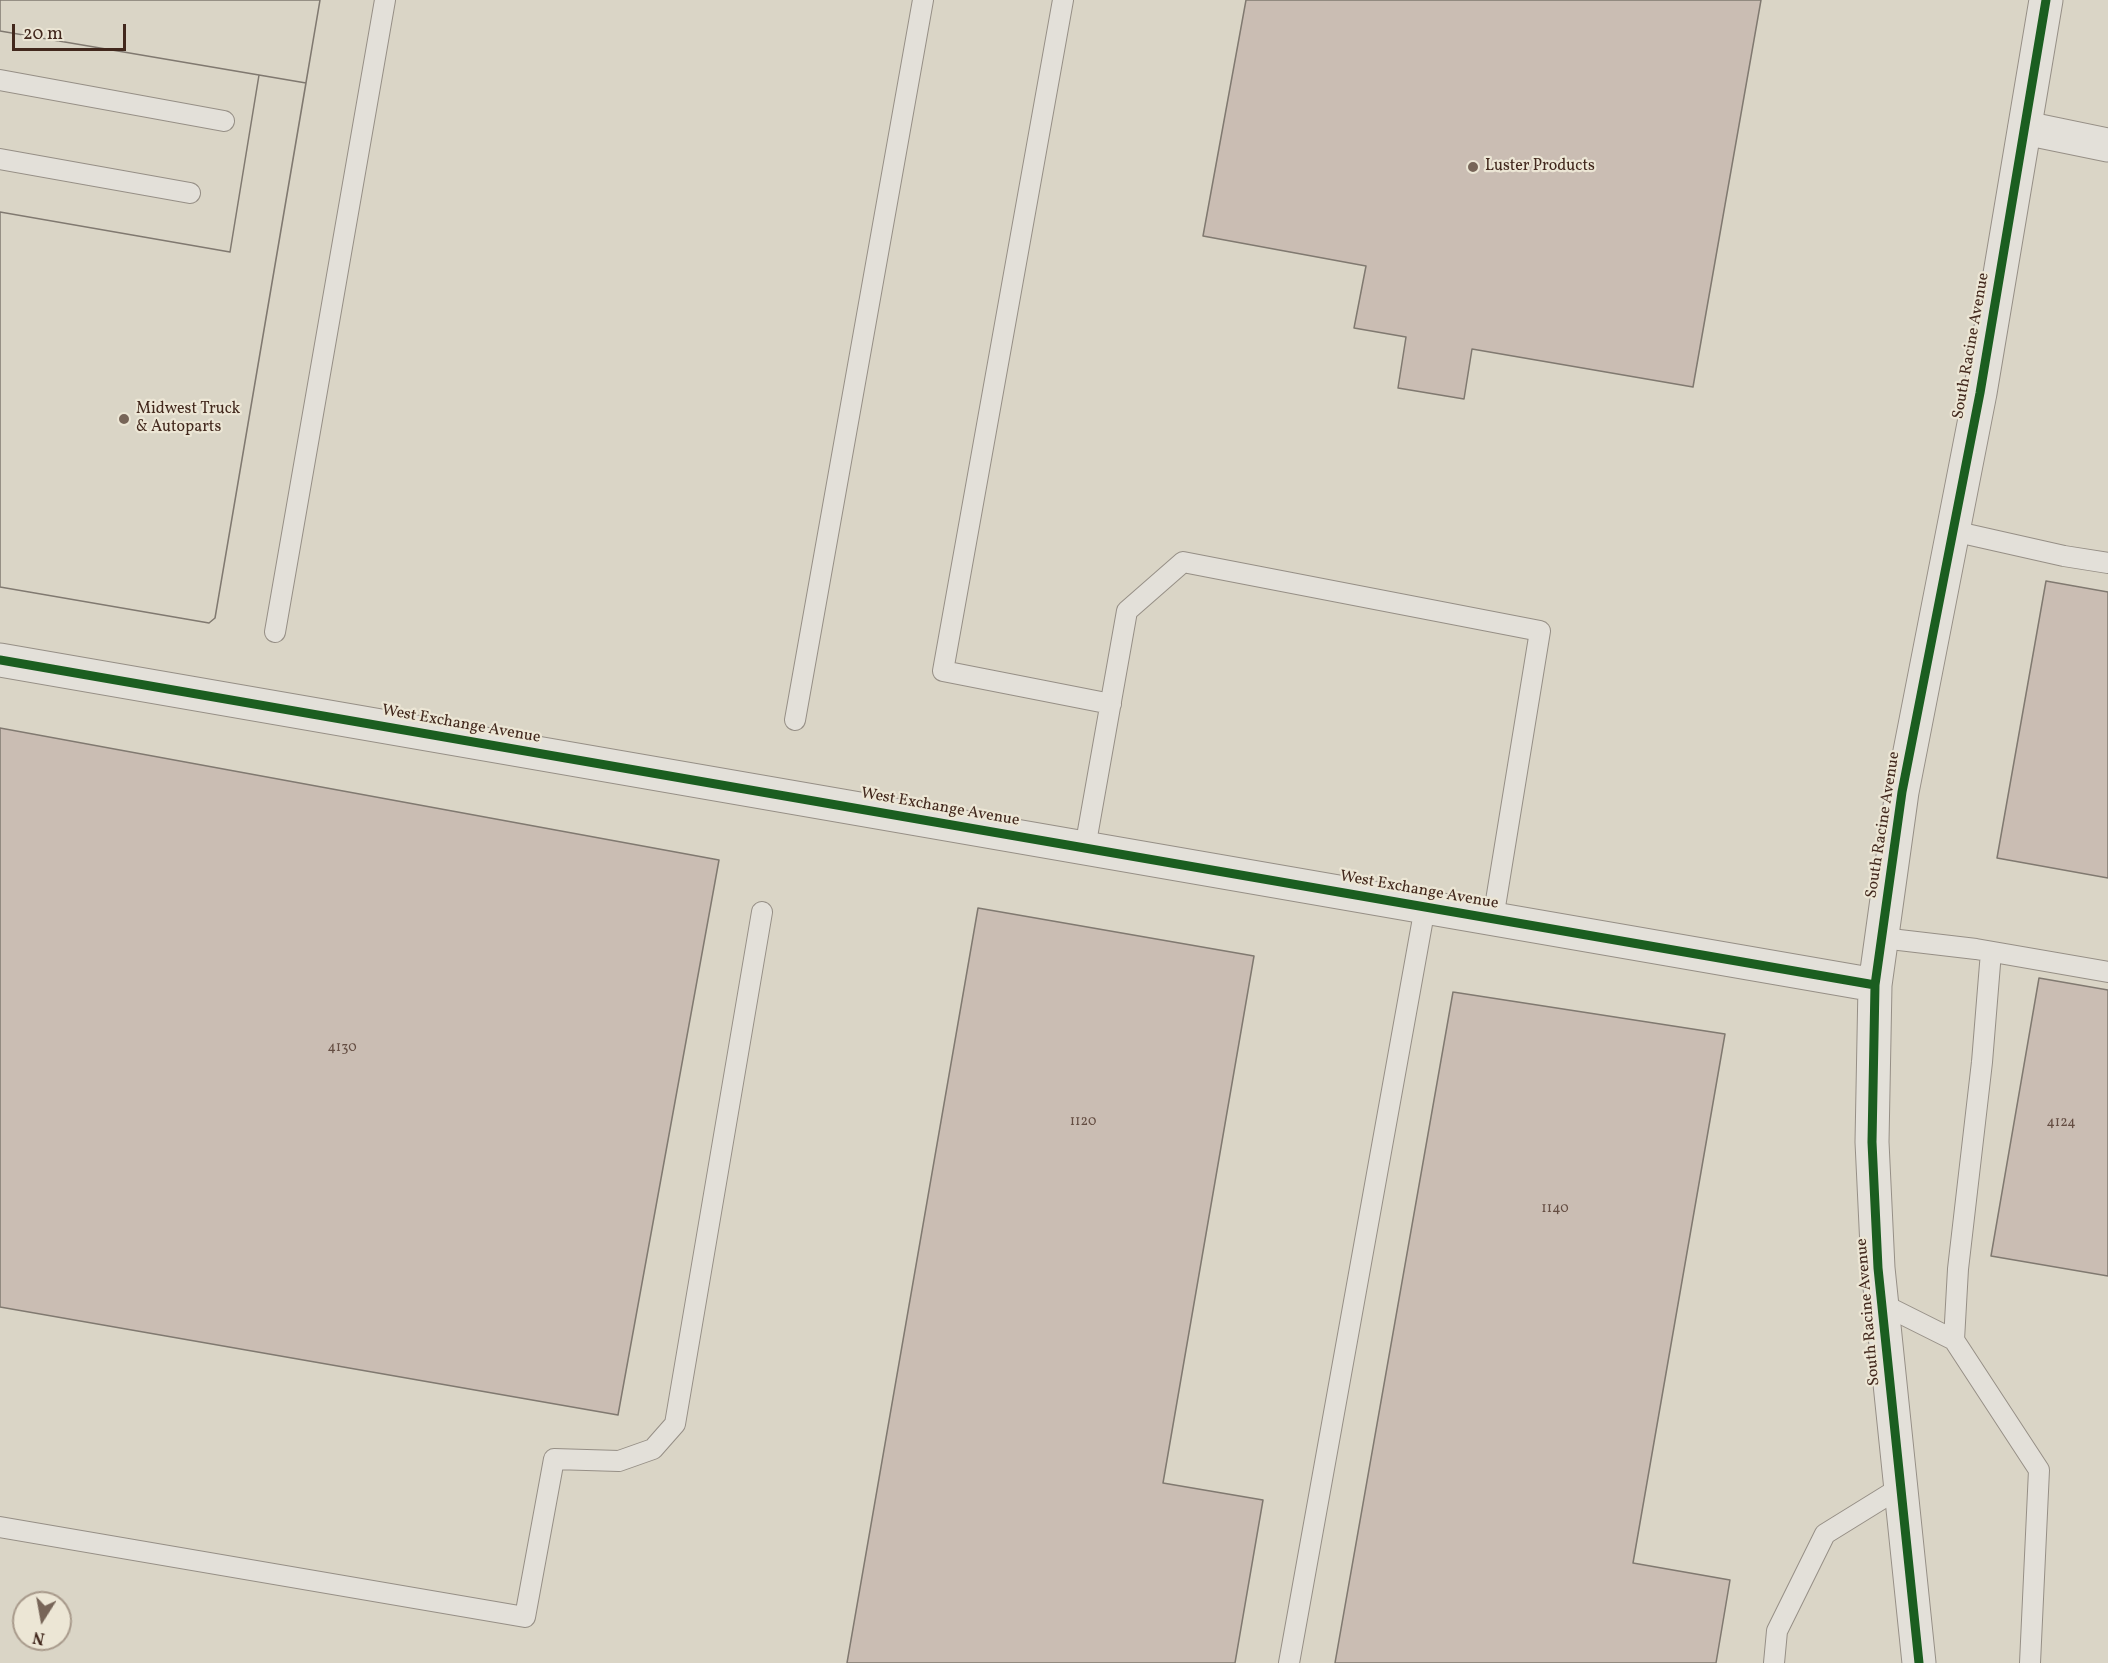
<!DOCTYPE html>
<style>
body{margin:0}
#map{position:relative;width:2108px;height:1663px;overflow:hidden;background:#dad5c6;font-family:Vollkorn,serif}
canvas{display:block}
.north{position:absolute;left:12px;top:1591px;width:60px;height:60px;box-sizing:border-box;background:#ece6d5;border:2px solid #a89a8b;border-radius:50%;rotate:191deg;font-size:16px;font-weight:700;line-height:24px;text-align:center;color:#42281d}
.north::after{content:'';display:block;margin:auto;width:21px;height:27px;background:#776558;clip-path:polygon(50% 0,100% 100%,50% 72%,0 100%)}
.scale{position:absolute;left:12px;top:24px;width:114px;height:27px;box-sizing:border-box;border:3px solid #42281d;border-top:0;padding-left:8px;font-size:18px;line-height:21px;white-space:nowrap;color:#42281d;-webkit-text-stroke:4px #ece6d5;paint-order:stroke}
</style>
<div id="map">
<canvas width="2108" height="1663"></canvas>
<div class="north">N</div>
<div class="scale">20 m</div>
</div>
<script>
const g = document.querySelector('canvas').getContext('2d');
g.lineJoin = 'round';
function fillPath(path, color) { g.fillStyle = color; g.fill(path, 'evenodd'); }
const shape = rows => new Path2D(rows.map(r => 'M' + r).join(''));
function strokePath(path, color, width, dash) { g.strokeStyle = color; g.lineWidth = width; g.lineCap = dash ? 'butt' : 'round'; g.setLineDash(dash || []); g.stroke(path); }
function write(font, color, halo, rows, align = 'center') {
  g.font = font + ' Vollkorn,serif'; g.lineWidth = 4.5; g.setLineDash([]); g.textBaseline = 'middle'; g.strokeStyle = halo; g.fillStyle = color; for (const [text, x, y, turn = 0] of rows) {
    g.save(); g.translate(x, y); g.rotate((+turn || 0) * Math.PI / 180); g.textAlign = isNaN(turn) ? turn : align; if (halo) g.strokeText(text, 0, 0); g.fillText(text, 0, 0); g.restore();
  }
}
const building = shape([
 [0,0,320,0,215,618,209,623,0,587,0,212,230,252,259,75,0,31,0,0],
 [0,0,320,0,306,83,0,31,0,0],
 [1246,0,1761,0,1693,387,1472,349,1464,399,1398,388,1406,337,1354,328,1366,266,1203,236,1246,0],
 [259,75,306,83,215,618,209,623,0,587,0,212,230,252,259,75],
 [2046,581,2108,592,2108,878,1997,858,2046,581],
 [0,728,719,860,618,1415,0,1307,0,728],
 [978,908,1254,956,1163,1483,1263,1500,1235,1663,847,1663,978,908],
 [2039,978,2108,990,2108,1276,1991,1256,2039,978],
 [1453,992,1725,1034,1633,1563,1730,1580,1716,1663,1335,1663,1453,992]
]);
fillPath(building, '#cabdb3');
strokePath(building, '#807970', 1.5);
const service = shape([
 [1063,0,943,671,1111,704],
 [0,80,224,121],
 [0,159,190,193],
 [1953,531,2064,556,2108,563],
 [275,632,385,0],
 [795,720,923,0],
 [1085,848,1127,611,1183,562,1540,631,1493,919],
 [1882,938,1976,949,2108,972],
 [1882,1304,1954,1340,2039,1470,2030,1663],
 [1954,1340,1958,1269,1982,1062,1991,952],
 [0,1527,525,1617,554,1459,619,1461,653,1449,675,1424,762,912],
 [1289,1663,1425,907],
 [1774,1663,1777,1631,1825,1534,1901,1487]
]);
const minor = shape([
 [2025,128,2108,145]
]);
const tertiary = shape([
 [0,660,1875,985],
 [1919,1663,1878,1268,1872,1142,1875,985,1902,792,1980,393,2046,0]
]);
strokePath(service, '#968f86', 22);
strokePath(minor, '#968f86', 35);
strokePath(tertiary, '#968f86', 35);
strokePath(service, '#e3e0d9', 20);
strokePath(minor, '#e3e0d9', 33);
strokePath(tertiary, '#e3e0d9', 33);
strokePath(shape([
 [0,660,1875,985],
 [1919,1663,1878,1268,1872,1142,1875,985,1902,792,1980,393,2046,0]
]), '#1b5e20', 9);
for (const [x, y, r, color] of [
 [1473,167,6,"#776558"],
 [124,419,6,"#776558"]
]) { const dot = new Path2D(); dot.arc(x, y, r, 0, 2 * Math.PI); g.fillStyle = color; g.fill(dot); strokePath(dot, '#ece6d5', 2); }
write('14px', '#644d42', null, [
 ["4130",342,1048],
 ["1120",1083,1122],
 ["4124",2061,1123],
 ["1140",1555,1209]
]);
write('16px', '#42281d', '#ece6d5', [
 ["Luster Products",1485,167],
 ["Midwest Truck",136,410],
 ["& Autoparts",136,428]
], 'left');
write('16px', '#42281d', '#ece6d5', [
 ["South Racine Avenue",1972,346,-80],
 ["West Exchange Avenue",461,725,10],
 ["West Exchange Avenue",940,808,10],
 ["South Racine Avenue",1884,825,-81],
 ["West Exchange Avenue",1419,891,10],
 ["South Racine Avenue",1869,1312,-95]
]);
</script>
